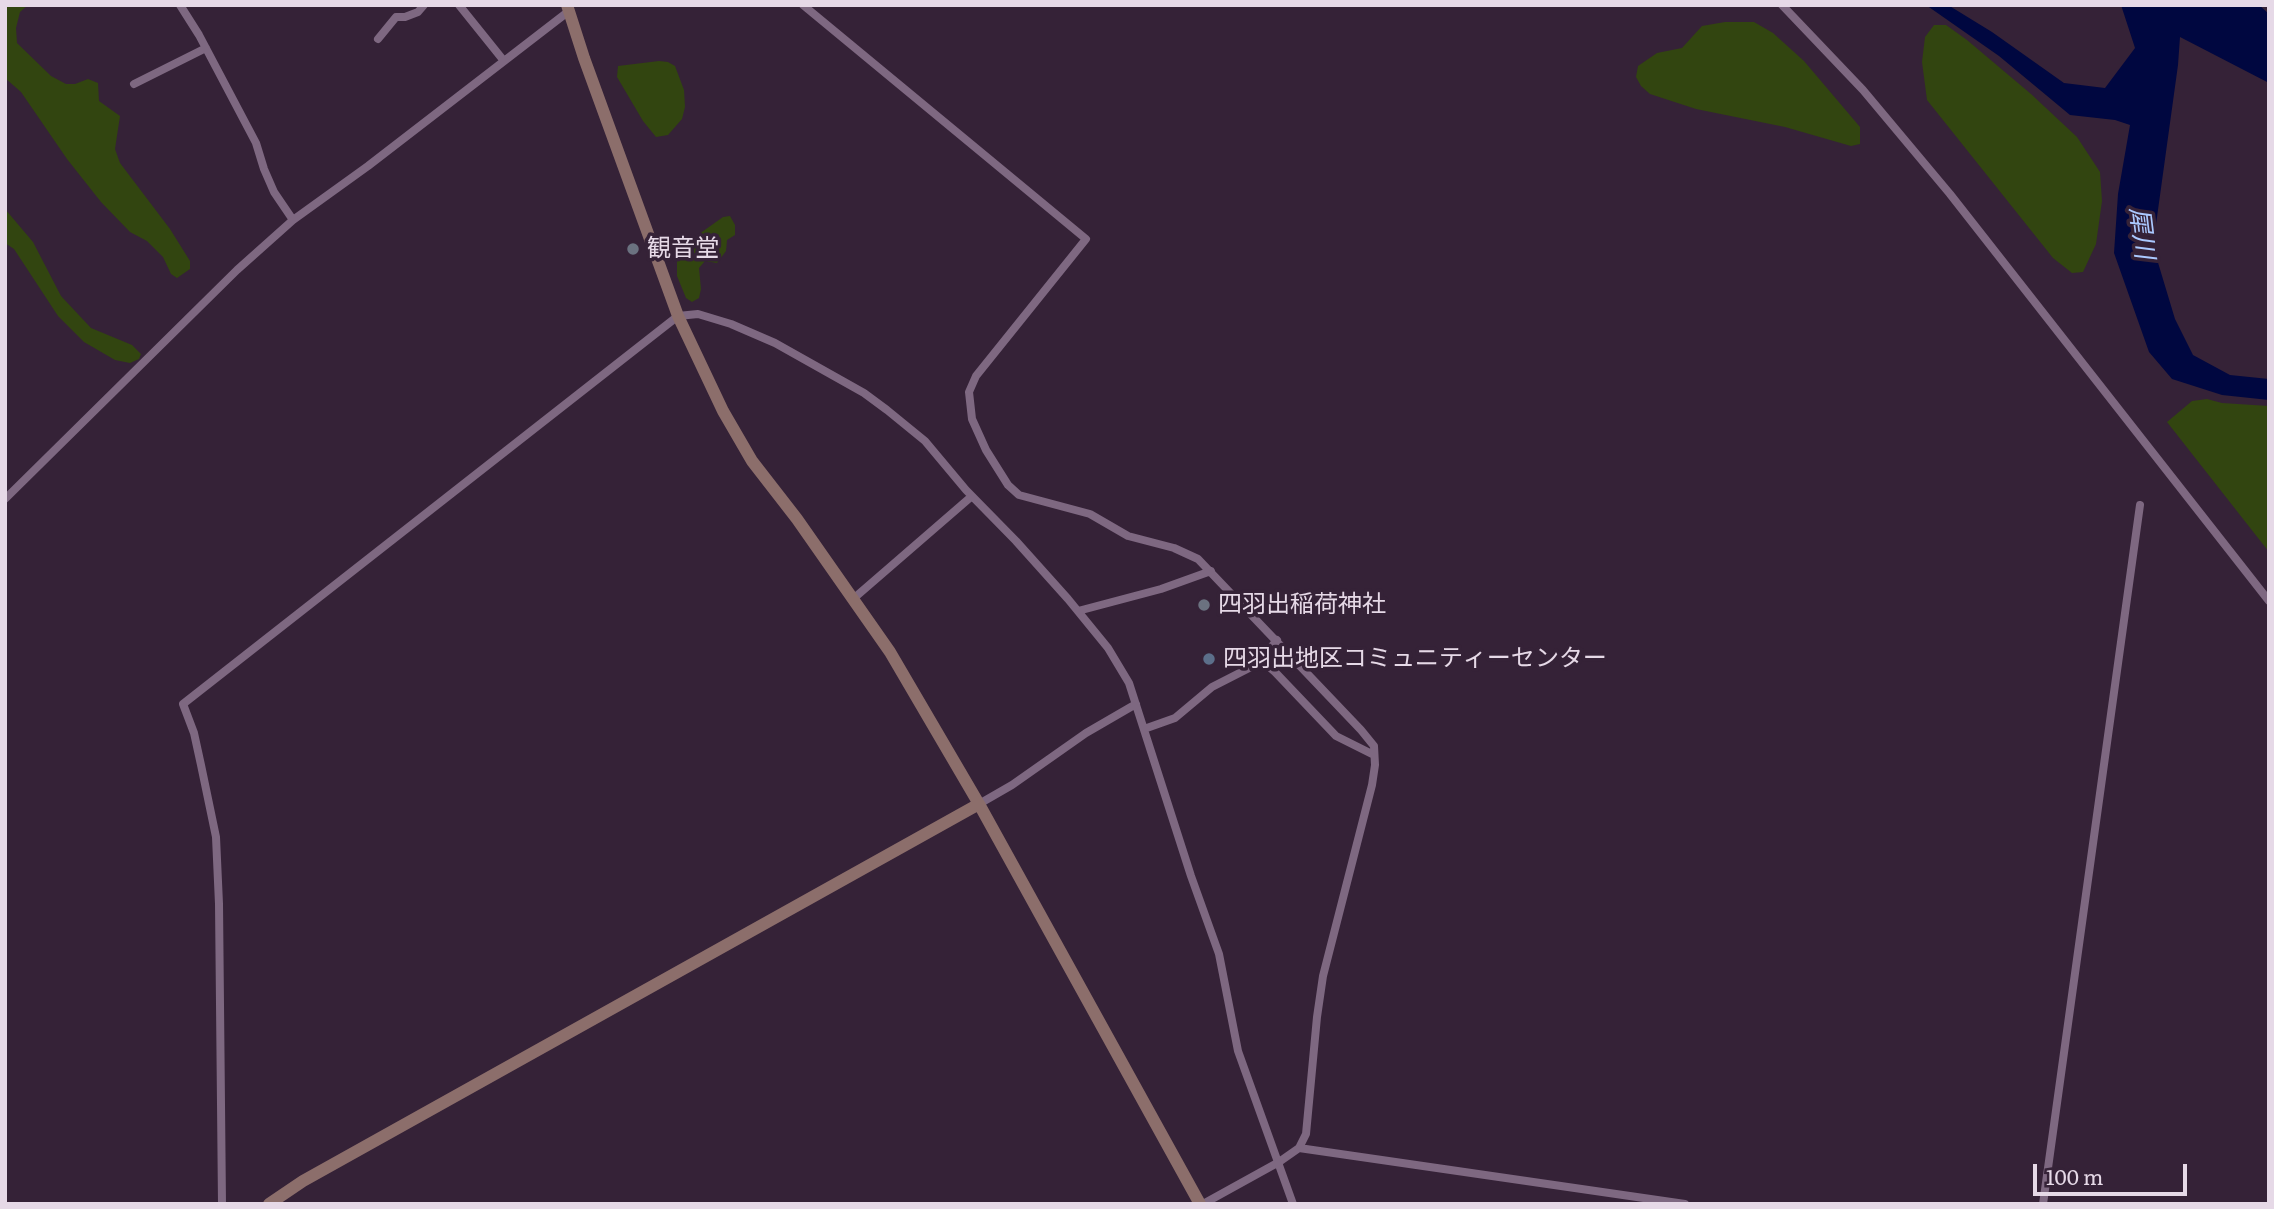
<!DOCTYPE html>
<meta charset="utf-8">
<style>
body{margin:0}
#map{position:relative;width:2274px;height:1209px;overflow:hidden;background:#352237;font-family:Literata,serif}
canvas{display:block}
.frame{position:absolute;inset:0;border:7px solid #e6d9e7;pointer-events:none}
.scale{position:absolute;left:2033px;top:1164px;width:154px;height:32px;box-sizing:border-box;border:4px solid #e6d9e7;border-top:0;padding-left:9px;font-size:21px;line-height:24px;white-space:nowrap;color:#e6d9e7;-webkit-text-stroke:5px #352237;paint-order:stroke}
</style>
<div id="map">
<canvas width="2274" height="1209"></canvas>
<div class="frame"></div>
<div class="scale">100 m</div>
</div>
<script>
const g = document.querySelector('canvas').getContext('2d');
g.lineJoin = 'round';
function fillPath(path, color) { g.fillStyle = color; g.fill(path, 'evenodd'); }
const shape = rows => new Path2D(rows.map(r => 'M' + r).join(''));
function strokePath(path, color, width, dash) { g.strokeStyle = color; g.lineWidth = width; g.lineCap = dash ? 'butt' : 'round'; g.setLineDash(dash || []); g.stroke(path); }
function write(font, color, halo, rows, align = 'center') {
  g.font = font + ' Literata,"Noto Sans JP",serif'; g.lineWidth = 7; g.setLineDash([]); g.textBaseline = 'middle'; g.strokeStyle = halo; g.fillStyle = color; for (const [text, x, y, turn = 0] of rows) {
    g.save(); g.translate(x, y); g.rotate((+turn || 0) * Math.PI / 180); g.textAlign = isNaN(turn) ? turn : align; if (halo) g.strokeText(text, 0, 0); g.fillText(text, 0, 0); g.restore();
  }
}
fillPath(shape([
 [5,5,28,5,20,12,16,28,17,43,51,76,66,84,75,84,88,79,98,83,99,101,120,116,115,149,120,163,170,229,190,261,190,269,177,278,171,274,163,257,147,241,130,232,101,202,67,159,21,92,5,78],
 [1725,22,1754,22,1773,33,1804,61,1860,127,1860,144,1851,146,1785,127,1696,109,1650,94,1641,86,1636,77,1638,66,1657,53,1682,48,1702,26],
 [1934,25,1946,25,1967,40,2031,94,2077,137,2100,172,2102,201,2096,244,2083,272,2072,273,2053,258,1927,100,1922,62,1925,37],
 [659,61,668,62,675,66,684,90,685,107,682,119,668,135,656,137,643,121,617,77,618,66],
 [5,209,33,242,61,296,91,328,132,345,141,354,139,359,130,363,115,360,84,342,58,316,14,249,5,243],
 [730,216,735,225,735,235,727,240,726,251,717,263,705,261,699,268,701,289,699,298,692,302,686,298,677,276,677,256,685,244,723,217],
 [2207,399,2222,403,2269,406,2269,552,2167,422,2192,401]
]), '#324510');
fillPath(shape([
 [1926,5,1948,5,1992,32,2064,83,2105,88,2135,48,2121,5,2259,5,2269,14,2269,83,2180,37,2178,65,2153,246,2175,319,2193,355,2230,375,2269,379,2269,400,2222,395,2172,379,2149,352,2114,253,2118,194,2130,125,2115,120,2070,115,1999,56]
]), '#000740');
strokePath(shape([
 [180,5,199,35,256,143,264,169,274,192,293,220],
 [459,5,504,61],
 [803,5,1086,239,976,376,969,392,972,419,986,450,1008,485,1019,495,1090,514,1128,536,1174,548,1198,559,1361,730,1374,746,1375,765,1372,785,1323,976,1317,1017,1306,1134,1299,1148,1279,1162,1203,1204],
 [1782,5,1863,90,1950,194,2269,601],
 [378,39,396,17,405,17,418,12,424,5],
 [134,84,206,48],
 [5,499,237,270,293,220,368,166,569,11],
 [853,599,972,496],
 [1078,611,1161,589,1211,571],
 [1257,664,1268,666,1275,672,1336,736,1374,755],
 [1144,729,1175,718,1212,687,1257,664,1277,640],
 [979,804,1012,785,1086,733,1136,704],
 [1299,1148,1685,1204],
 [222,1204,219,904,216,837,201,765,194,733,183,704,678,316,698,314,731,324,775,343,864,393,887,410,925,441,966,490,1016,541,1068,599,1108,648,1129,683,1191,876,1219,954,1238,1051,1293,1204],
 [2043,1204,2140,505]
]), '#7e6881', 8);
strokePath(shape([
 [567,5,584,58,678,316,723,411,752,461,797,519,890,652,979,804,1200,1204],
 [269,1204,303,1181,979,804]
]), '#8c6e6b', 12);
for (const [x, y, r, color] of [
 [633,249,7,"#6b7280"],
 [1204,605,7,"#6b7280"],
 [1209,659,7,"#5c6f8a"]
]) { const dot = new Path2D(); dot.arc(x, y, r, 0, 2 * Math.PI); g.fillStyle = color; g.fill(dot); strokePath(dot, '#352237', 2.5); }
write('24px', '#e6d9e7', '#352237', [
 ["観音堂",647,249],
 ["四羽出稲荷神社",1218,605],
 ["四羽出地区コミュニティーセンター",1223,659]
], 'left');
write('italic 26px', '#abc9ff', '#352237', [
 ["犀川",2141,233,83]
]);
</script>
